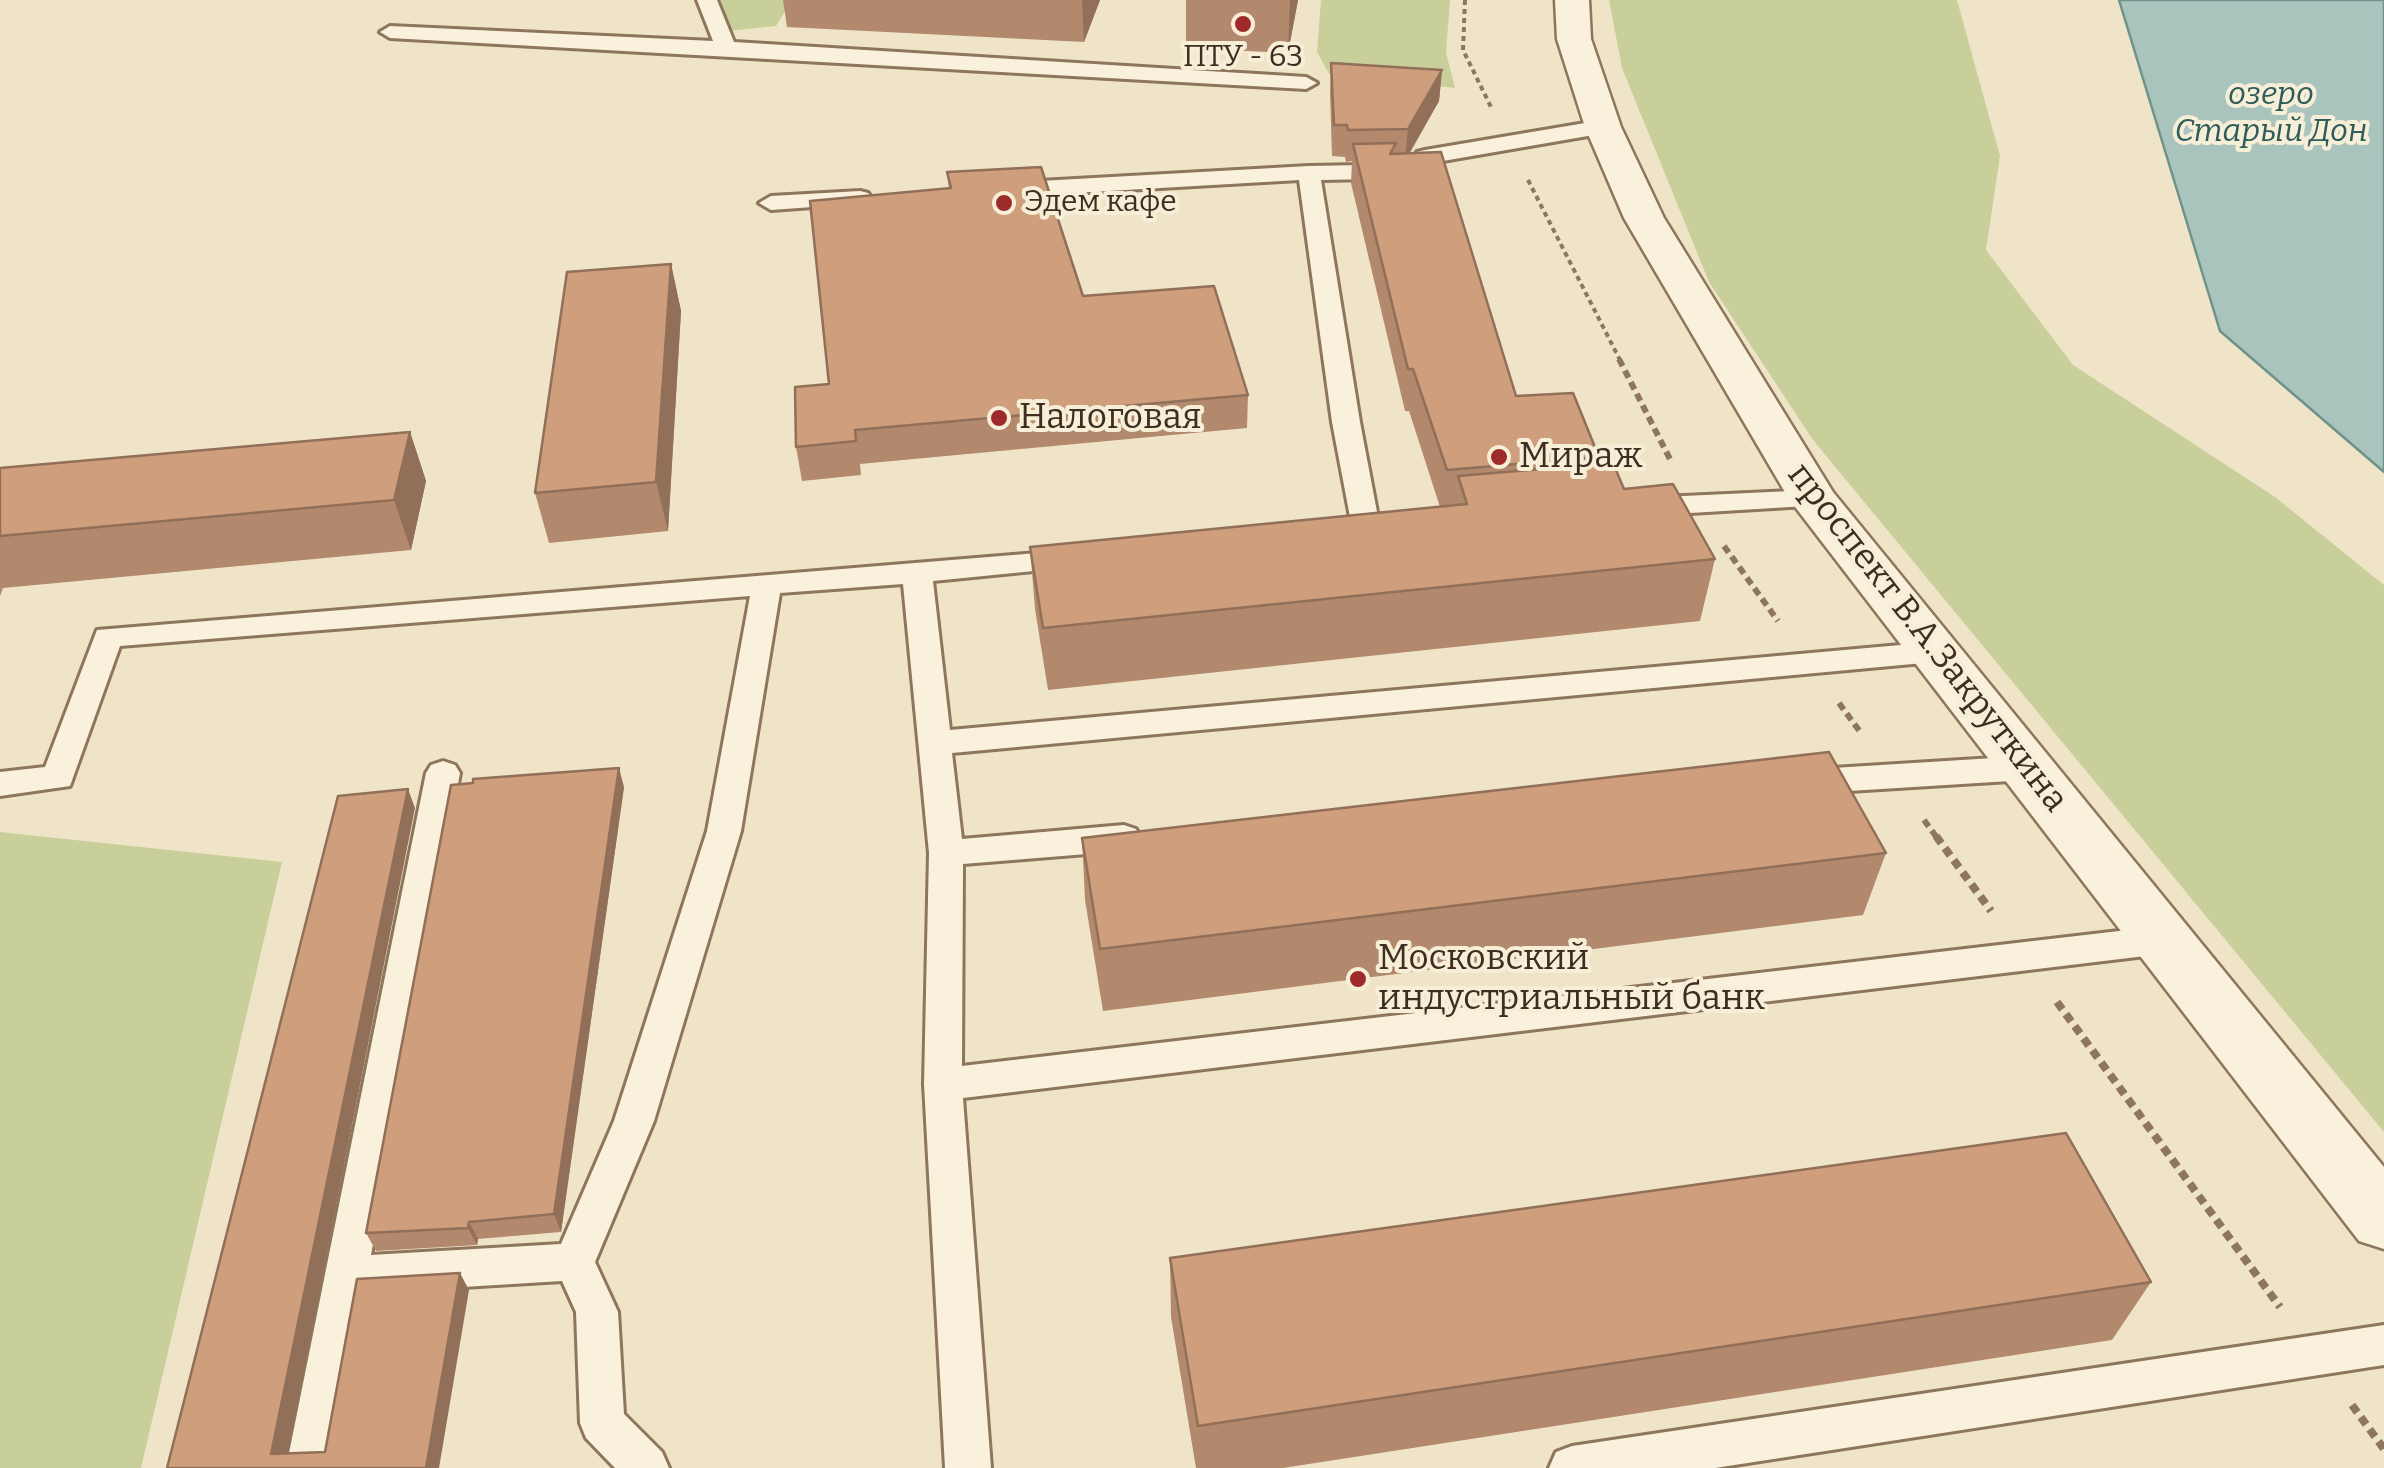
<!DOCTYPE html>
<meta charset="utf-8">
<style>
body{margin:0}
canvas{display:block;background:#f0e4c8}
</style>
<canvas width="2384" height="1468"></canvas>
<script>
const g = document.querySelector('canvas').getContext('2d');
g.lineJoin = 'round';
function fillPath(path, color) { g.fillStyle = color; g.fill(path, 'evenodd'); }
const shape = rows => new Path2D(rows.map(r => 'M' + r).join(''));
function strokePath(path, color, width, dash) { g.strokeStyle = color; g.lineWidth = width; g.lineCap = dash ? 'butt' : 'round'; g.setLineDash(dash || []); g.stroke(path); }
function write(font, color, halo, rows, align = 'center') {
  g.font = font + ' Bitter,serif'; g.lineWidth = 8; g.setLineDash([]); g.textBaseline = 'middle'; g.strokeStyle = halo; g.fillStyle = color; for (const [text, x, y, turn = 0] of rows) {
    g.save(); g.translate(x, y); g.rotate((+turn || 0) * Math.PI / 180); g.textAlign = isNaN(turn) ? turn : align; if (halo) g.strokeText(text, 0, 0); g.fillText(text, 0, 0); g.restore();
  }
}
fillPath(shape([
 [718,0,792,0,776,26,728,31],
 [1321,0,1450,0,1446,53,1455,88,1329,74,1317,52],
 [1609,0,1957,0,2000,156,1986,250,2073,365,2275,497,2384,585,2384,1132,1813,440,1709,282,1622,68],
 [0,832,282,862,141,1468,0,1468]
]), '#c9cf9b');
const water = shape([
 [2119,0,2384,0,2384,472,2220,331,2119,0]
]);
fillPath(water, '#a9c4bc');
strokePath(water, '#6f938a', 2.5);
const lane = shape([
 [697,0,717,0,734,42,1306,77,1317,83,1306,89,390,38,380,32,390,26,713,41,697,0],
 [1603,120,1614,127,1611,132,1437,162,1438,171,1427,178,1321,180,1360,422,1381,533,1377,539,1367,542,1357,539,1353,533,1332,422,1299,180,1004,197,993,190,1004,183,1309,166,1415,164,1417,152,1425,150,1603,120],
 [860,191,868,193,872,198,868,203,771,210,759,203,771,196,860,191],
 [1813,490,1823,493,1827,499,1823,505,1641,516,1631,513,1627,507,1631,501,1641,498,1813,490],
 [1074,550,1084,552,1089,559,1084,566,933,581,950,730,1934,642,1945,645,1950,652,1945,659,1934,662,952,753,962,839,1124,825,1136,829,1141,838,1136,847,1124,851,963,864,962,1066,2162,926,2175,930,2180,940,2175,950,2162,954,963,1098,991,1468,945,1468,924,1084,929,853,903,584,780,593,741,831,654,1121,595,1262,618,1312,624,1414,662,1452,669,1468,615,1468,586,1438,580,1423,576,1312,562,1281,364,1293,332,1468,286,1468,426,773,431,765,443,761,455,765,460,773,371,1255,561,1244,614,1121,707,831,750,596,120,646,70,786,0,796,0,772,45,767,97,630,1074,550],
 [2026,756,2038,760,2043,768,2038,776,2026,780,1801,794,1789,790,1784,782,1789,774,1801,770,2026,756],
 [2384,1325,2384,1365,1715,1468,1549,1468,1556,1452,1572,1446,2384,1325]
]);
const street = shape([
 [1555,0,1589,0,1591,39,1621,127,1664,218,1833,492,2384,1167,2384,1249,2359,1241,1789,499,1624,218,1585,127,1557,39,1555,0]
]);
strokePath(lane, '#8d765c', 6);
strokePath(street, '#8d765c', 5);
strokePath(shape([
 [1465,0,1463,50,1491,107],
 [1528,180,1621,362]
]), '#8d765c', 4, [5, 4]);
strokePath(shape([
 [1619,359,1672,463],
 [1724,546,1778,621],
 [1839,703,1861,733],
 [1924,820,1938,839]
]), '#8d765c', 6, [8, 5]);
strokePath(shape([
 [1936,836,1991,911],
 [2057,1002,2280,1307],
 [2352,1405,2384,1449]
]), '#8d765c', 8, [9, 6]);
fillPath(lane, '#faf1dc');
fillPath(street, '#faf1dc');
fillPath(shape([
 [783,0,1100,0,1084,42,787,27],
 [1186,0,1298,0,1288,53,1186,48],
 [1331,63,1442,70,1439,101,1410,153,1516,396,1599,457,1598,464,1624,489,1715,559,1700,621,1048,690,1035,609,1030,547,1440,507,1409,411,1405,411,1351,183,1352,161,1346,162,1345,157,1332,156,1330,93],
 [947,172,1083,296,1248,395,1247,428,860,464,861,475,802,481,796,447,829,384,949,189],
 [671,264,681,311,668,531,549,543,535,493],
 [410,432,426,481,411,550,3,588,0,596,0,468],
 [624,787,561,1232,478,1239,477,1245,376,1251,366,1233],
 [1082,838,1886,853,1863,915,1103,1011,1085,900],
 [1170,1258,2151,1282,2112,1340,1283,1468,1196,1468,1171,1317]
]), '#b2896c');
fillPath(shape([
 [1082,0,1100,0,1084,42],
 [1290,0,1298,0,1288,53],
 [1442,70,1439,101,1405,160,1408,129],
 [671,264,681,311,668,531,656,482],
 [410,432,426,481,411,550,394,500],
 [619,768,624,787,561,1232,554,1214],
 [408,789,415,808,284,1468,271,1454],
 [469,1222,478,1239,477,1245,468,1228],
 [460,1273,469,1290,439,1468,426,1468]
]), '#916f58');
const building = shape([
 [1331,63,1442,70,1408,129,1348,130,1347,125,1334,125,1331,63],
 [1396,143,1390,154,1441,152,1516,396,1573,393,1599,457,1447,470,1413,369,1408,369,1353,144,1396,143],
 [1041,167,1083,296,1214,286,1248,395,855,430,856,441,796,447,795,387,829,384,810,201,951,188,947,172,1041,167],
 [671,264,656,482,535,493,567,272,671,264],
 [410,432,394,500,0,536,0,468,410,432],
 [1613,463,1624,489,1673,484,1715,559,1043,628,1030,547,1467,504,1458,476,1613,463],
 [1829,752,1886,853,1100,949,1082,838,1829,752],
 [619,768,554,1214,469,1222,468,1228,366,1233,451,785,473,783,473,779,619,768],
 [408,789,271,1454,325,1452,357,1279,460,1273,426,1468,167,1468,338,796,408,789],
 [2066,1133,2151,1282,1198,1426,1170,1258,2066,1133]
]);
fillPath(building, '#cf9f7d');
strokePath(building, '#916f58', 2.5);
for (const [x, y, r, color] of [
 [1243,24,10,"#9e2a2b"],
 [1004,203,10,"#9e2a2b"],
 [999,418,10,"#9e2a2b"],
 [1499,457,10,"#9e2a2b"],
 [1358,979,10,"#9e2a2b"]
]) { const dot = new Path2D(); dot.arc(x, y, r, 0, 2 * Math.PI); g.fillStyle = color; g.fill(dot); strokePath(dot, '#f7eed8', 4); }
write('30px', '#3d2e20', '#f7eed8', [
 ["ПТУ - 63",1243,58],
 ["Эдем кафе",1024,203,"left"]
]);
write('italic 32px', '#2f5d5a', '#f7eed8', [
 ["озеро",2271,95],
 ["Старый Дон",2271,132]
]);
write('35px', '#3d2e20', '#f7eed8', [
 ["Налоговая",1019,418],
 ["Мираж",1519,457],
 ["Московский",1378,959],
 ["индустриальный банк",1378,999]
], 'left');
write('35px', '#3d2e20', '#f7eed8', [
 ["проспект В.А.Закруткина",1927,638,52]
]);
</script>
